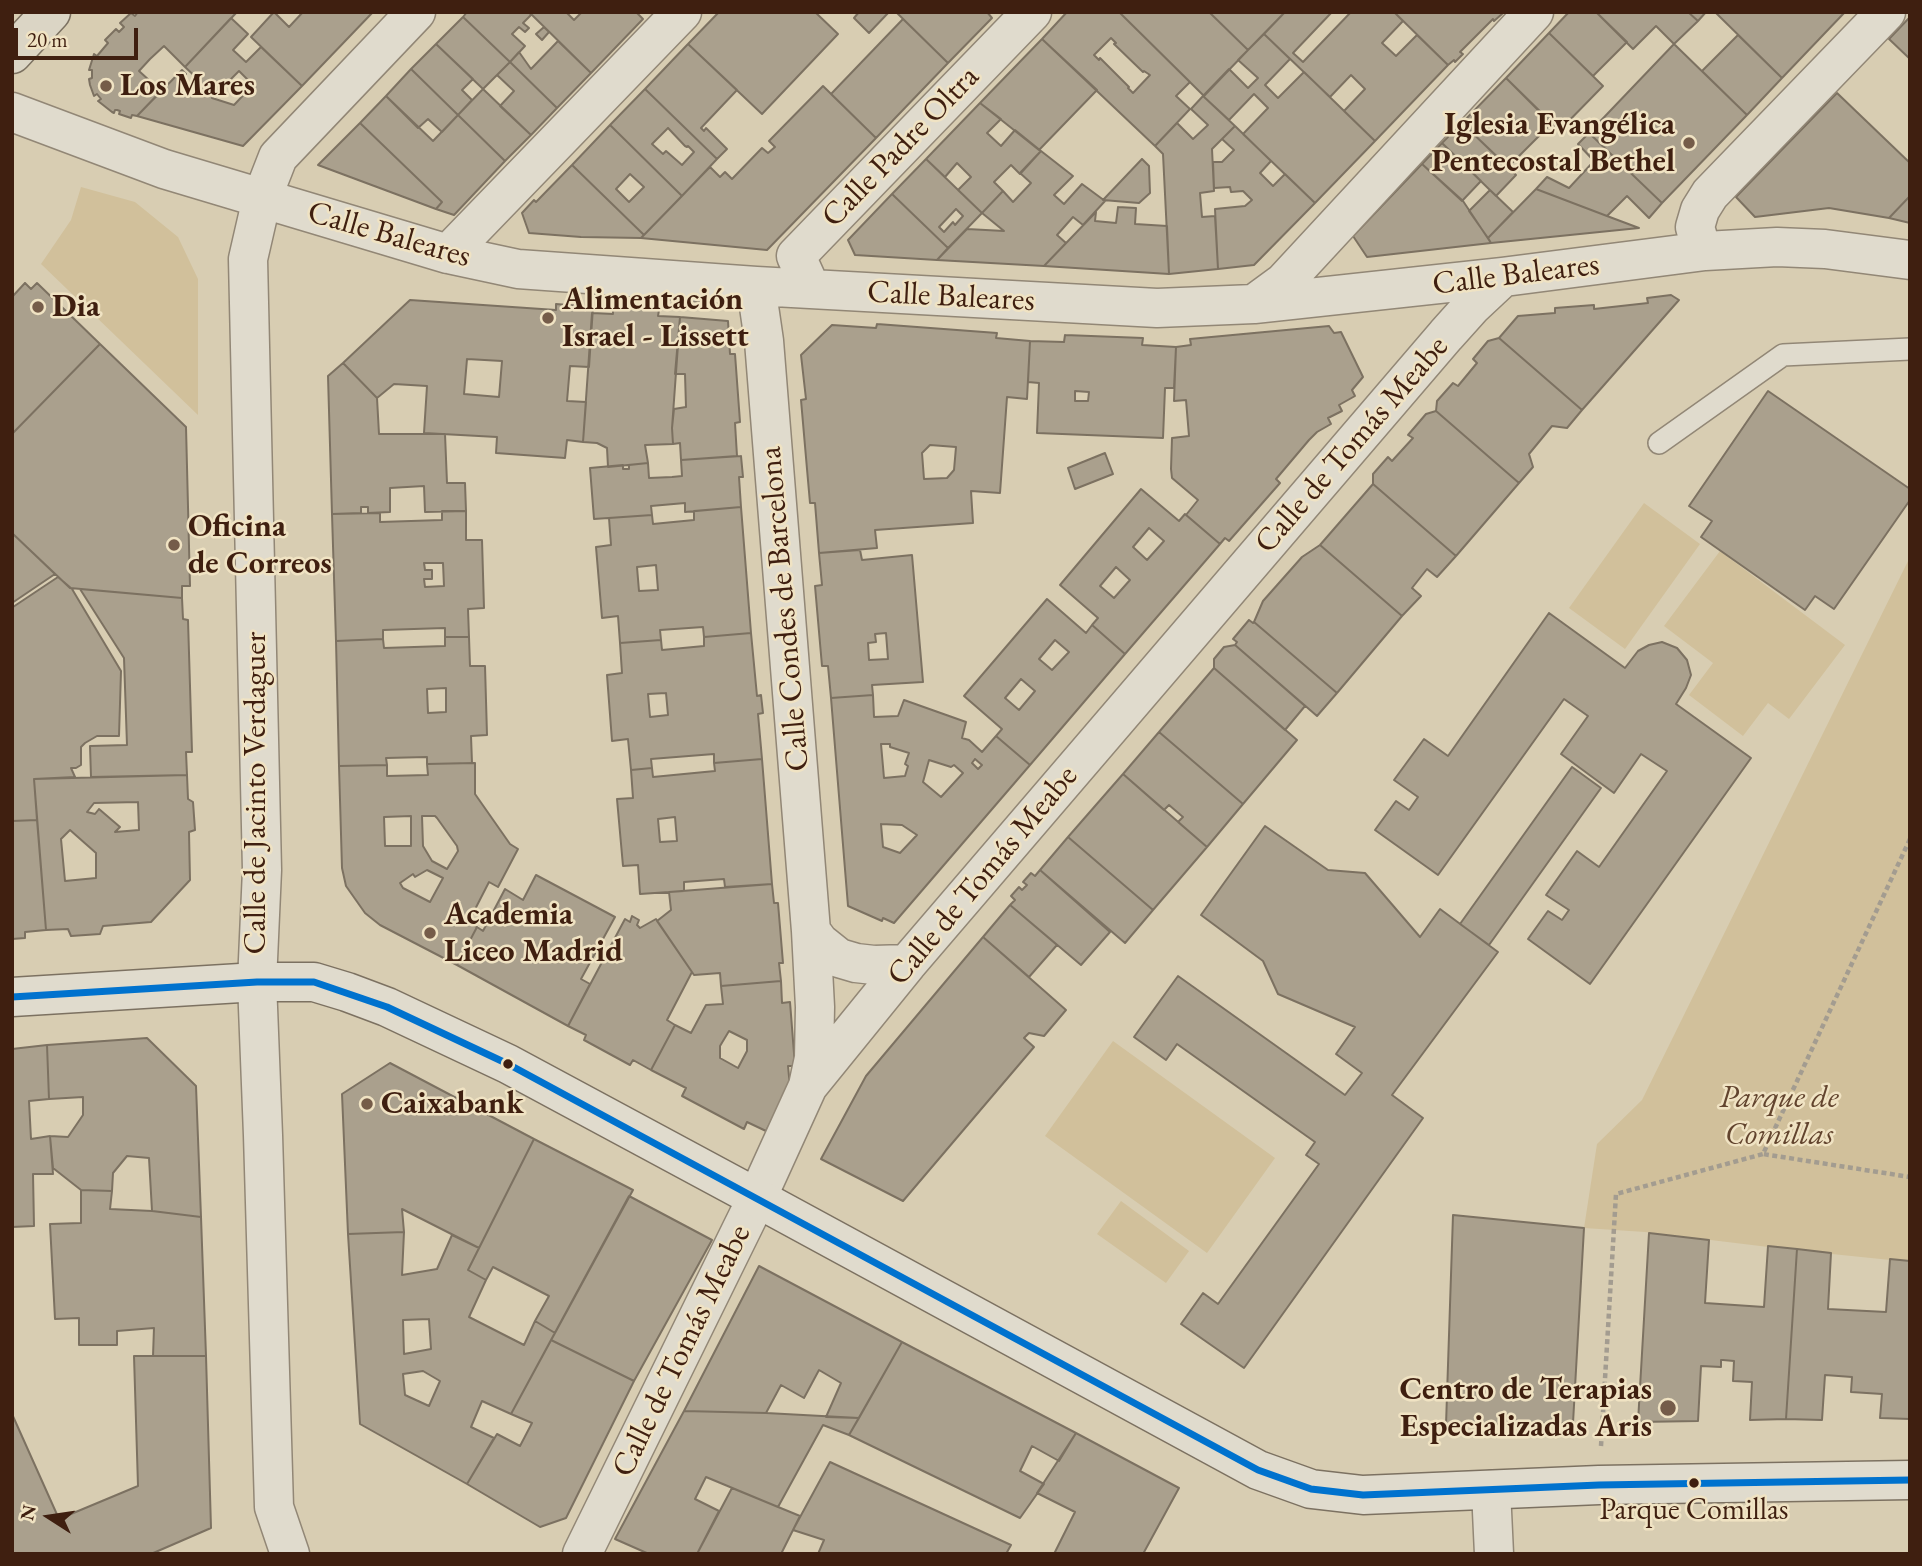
<!DOCTYPE html>
<meta charset="utf-8">
<style>
body{margin:0}
#map{position:relative;width:1922px;height:1566px;overflow:hidden;background:#d8cdb2;font-family:"EB Garamond",serif}
canvas{display:block}
.frame{position:absolute;inset:0;border:14px solid #3f1f10;pointer-events:none}
.north{position:absolute;left:14px;top:1482px;width:70px;height:70px;-webkit-text-stroke:5px #f0e3c3;paint-order:stroke;rotate:282deg;font-size:19px;font-weight:700;line-height:28px;text-align:center;color:#3f1f10}
.north::after{content:'';display:block;margin:auto;width:24px;height:32px;background:#3f1f10;clip-path:polygon(50% 0,100% 100%,50% 72%,0 100%)}
.scale{position:absolute;left:14px;top:28px;width:124px;height:32px;box-sizing:border-box;border:4px solid #3f1f10;border-top:0;padding-left:9px;font-size:21px;line-height:24px;white-space:nowrap;color:#3f1f10;-webkit-text-stroke:5px #f0e3c3;paint-order:stroke}
</style>
<div id="map">
<canvas width="1922" height="1566"></canvas>
<div class="frame"></div>
<div class="north">N</div>
<div class="scale">20 m</div>
</div>
<script>
const g = document.querySelector('canvas').getContext('2d');
g.lineJoin = 'round';
function fillPath(path, color) { g.fillStyle = color; g.fill(path, 'evenodd'); }
const shape = rows => new Path2D(rows.map(r => 'M' + r).join(''));
function strokePath(path, color, width, dash) { g.strokeStyle = color; g.lineWidth = width; g.lineCap = dash ? 'butt' : 'round'; g.setLineDash(dash || []); g.stroke(path); }
function write(font, color, halo, rows, align = 'center') {
  g.font = font + ' "EB Garamond",serif'; g.lineWidth = 5; g.setLineDash([]); g.textBaseline = 'middle'; g.strokeStyle = halo; g.fillStyle = color; for (const [text, x, y, turn = 0] of rows) {
    g.save(); g.translate(x, y); g.rotate((+turn || 0) * Math.PI / 180); g.textAlign = isNaN(turn) ? turn : align; if (halo) g.strokeText(text, 0, 0); g.fillText(text, 0, 0); g.restore();
  }
}
fillPath(shape([
 [81,187,135,202,178,237,198,279,198,415,41,264,71,220],
 [1644,503,1700,544,1625,649,1569,608],
 [1720,551,1845,645,1789,719,1768,703,1743,736,1689,695,1713,663,1664,626],
 [1910,557,1910,1262,1793,1250,1645,1232,1584,1228,1597,1144,1642,1100],
 [1113,1041,1275,1158,1207,1253,1045,1136],
 [1121,1201,1189,1251,1166,1283,1097,1234]
]), '#d1c09b');
const building = shape([
 [138,12,237,12,185,67,164,46,150,59,139,71,161,91,137,116,132,115,131,118,119,114,120,111,117,110,115,110,114,113,112,112,98,101,101,99,97,94,94,96,90,85,89,79,92,78,92,70,89,70,94,54,97,56,108,43,105,40,116,29,119,32,124,27,120,23,131,13,135,16,138,12],
 [274,12,289,27,303,12,373,12,302,86,251,37,274,12],
 [467,12,529,12,531,15,523,23,529,28,525,32,519,27,512,34,525,46,510,62,463,17,467,12],
 [529,12,566,12,574,20,582,12,636,12,643,19,591,73,529,12],
 [719,12,815,12,838,34,762,114,688,44,719,12],
 [859,12,889,12,869,33,854,18,859,12],
 [896,12,987,12,992,18,948,63,896,12],
 [1067,12,1119,12,1190,82,1176,96,1190,109,1155,146,1042,39,1067,12],
 [1111,38,1116,43,1114,44,1143,72,1144,71,1150,75,1133,93,1128,88,1129,87,1100,58,1099,60,1094,55,1111,38],
 [1119,12,1209,12,1248,50,1204,96,1119,12],
 [1209,12,1285,12,1248,50,1209,12],
 [1285,12,1332,12,1293,53,1303,62,1351,12,1394,12,1403,21,1382,43,1396,56,1417,35,1448,65,1375,141,1344,111,1365,89,1351,75,1330,97,1264,34,1285,12],
 [1394,12,1499,12,1502,14,1494,21,1493,19,1460,52,1463,54,1455,62,1454,60,1448,65,1394,12],
 [1569,12,1596,12,1627,42,1593,76,1549,33,1569,12],
 [1596,12,1688,12,1698,21,1674,44,1656,26,1633,49,1596,12],
 [1688,12,1706,12,1698,21,1688,12],
 [1715,12,1845,12,1782,78,1715,12],
 [463,17,510,62,483,89,436,44,463,17],
 [1910,17,1910,59,1889,39,1910,17],
 [231,18,248,34,233,50,246,62,261,47,302,86,243,146,137,116,182,70,186,74,178,83,188,93,200,81,185,67,231,18],
 [239,71,253,85,234,105,212,98,239,71],
 [903,19,948,63,876,138,831,94,903,19],
 [544,27,549,32,542,40,536,34,544,27],
 [1549,33,1603,86,1559,131,1506,78,1549,33],
 [1264,34,1290,59,1265,85,1278,98,1304,72,1375,141,1315,203,1243,134,1268,108,1254,94,1229,120,1203,96,1229,69,1248,88,1258,78,1238,60,1264,34],
 [1738,35,1782,78,1747,115,1702,71,1738,35],
 [1042,39,1097,90,1039,150,980,103,1042,39],
 [558,41,591,73,557,108,510,62,519,52,531,69,558,41],
 [436,44,473,79,462,90,472,100,458,115,411,69,436,44],
 [688,44,737,90,701,128,704,131,706,128,727,149,717,159,645,89,688,44],
 [1674,44,1747,115,1662,203,1589,133,1674,44],
 [510,62,557,108,531,135,500,106,514,91,497,75,510,62],
 [411,69,458,115,442,132,428,119,418,128,386,96,411,69],
 [1506,78,1552,123,1508,167,1462,123,1506,78],
 [823,86,876,138,767,250,641,238,710,167,720,177,725,172,732,179,762,148,768,153,775,147,769,141,823,86],
 [483,89,531,135,505,161,458,115,483,89],
 [645,89,717,159,682,196,610,125,645,89],
 [668,128,685,146,687,147,688,146,694,152,682,165,666,151,663,154,652,144,668,128],
 [1837,93,1910,163,1910,196,1889,218,1829,208,1755,217,1736,197,1837,93],
 [386,96,433,141,458,115,505,161,454,215,436,209,442,202,360,123,386,96],
 [1203,96,1235,126,1212,149,1214,191,1200,193,1202,217,1215,216,1218,269,1169,274,1163,154,1155,146,1177,123,1193,139,1208,125,1191,109,1203,96],
 [980,103,1001,119,987,133,1001,146,1015,130,1041,151,1020,174,1011,165,994,182,1003,191,982,213,958,190,971,177,957,163,945,177,926,159,980,103],
 [360,123,442,202,436,209,318,165,360,123],
 [1462,123,1516,175,1496,196,1442,143,1448,137,1446,135,1455,126,1457,128,1462,123],
 [610,125,682,196,644,235,572,165,610,125],
 [630,174,644,187,629,202,616,189,630,174],
 [1235,126,1271,161,1260,173,1273,186,1285,174,1315,203,1254,265,1218,269,1215,209,1245,206,1252,200,1243,191,1231,192,1230,187,1214,188,1213,162,1222,162,1234,150,1222,139,1235,126],
 [1589,133,1662,203,1649,218,1627,196,1607,216,1536,189,1547,177,1569,188,1594,161,1578,144,1589,133],
 [1442,143,1481,181,1462,201,1422,164,1442,143],
 [1041,151,1073,176,1054,195,1064,204,1082,184,1105,201,1083,225,1073,217,1057,235,1066,243,1044,266,937,260,967,229,1004,231,982,213,1003,191,1013,202,1031,183,1020,173,1041,151],
 [926,159,982,213,948,248,892,194,926,159],
 [956,209,963,216,955,225,953,222,944,232,939,227,956,209],
 [1142,159,1149,166,1150,193,1139,203,1103,200,1142,159],
 [1422,164,1463,201,1491,243,1367,257,1353,236,1422,164],
 [572,165,644,235,641,238,581,237,529,233,522,213,534,200,536,202,572,165],
 [1536,189,1607,216,1639,228,1491,243,1488,238,1536,189],
 [1490,190,1513,212,1488,238,1469,211,1490,190],
 [892,194,948,248,937,260,855,255,848,240,892,194],
 [1910,196,1910,223,1889,218,1910,196],
 [1118,207,1136,208,1135,224,1167,226,1169,274,1044,266,1096,212,1095,221,1116,223,1118,207],
 [25,283,31,289,37,283,100,344,12,434,12,297,25,283],
 [1671,295,1679,300,1582,410,1499,338,1518,316,1555,313,1555,308,1594,305,1594,309,1648,303,1647,298,1671,295],
 [410,300,556,310,556,304,593,307,589,367,570,366,567,401,586,402,583,442,567,440,565,458,496,453,497,437,424,433,427,386,394,384,377,398,343,363,410,300],
 [467,359,502,361,499,397,464,394,467,359],
 [613,308,659,310,658,316,680,317,672,428,673,444,645,445,648,463,608,467,607,448,597,443,583,442,592,313,613,314,613,308],
 [680,317,728,321,730,354,735,354,740,422,735,423,737,456,681,460,680,443,673,444,672,428,674,409,686,407,685,374,675,374,680,317],
 [877,324,997,333,996,338,1030,341,1027,399,1007,397,1000,493,971,491,973,523,875,530,877,548,819,553,815,503,810,503,807,469,801,400,806,399,801,355,832,325,876,328,877,324],
 [930,445,956,447,954,470,947,478,924,479,922,453,930,445],
 [1329,326,1334,333,1341,332,1363,377,1352,390,1355,396,1339,405,1342,411,1328,418,1331,424,1317,432,1309,440,1276,479,1280,483,1229,541,1225,538,1220,544,1186,515,1198,500,1172,478,1171,469,1172,438,1189,436,1186,400,1174,401,1176,347,1191,345,1190,339,1329,326],
 [1065,335,1143,338,1142,345,1176,347,1174,388,1165,388,1163,438,1037,433,1039,383,1028,382,1030,341,1064,342,1065,335],
 [1075,391,1089,392,1088,401,1075,401,1075,391],
 [1499,338,1582,410,1567,428,1552,426,1529,454,1533,467,1519,483,1436,411,1437,401,1453,383,1458,386,1477,363,1473,359,1488,341,1499,338],
 [100,344,186,427,190,586,182,586,182,598,70,588,12,533,12,434,100,344],
 [343,363,377,398,379,434,445,434,447,483,465,483,466,511,425,512,424,486,390,488,390,512,368,513,368,507,361,507,361,513,332,514,328,376,343,363],
 [1768,391,1910,489,1910,500,1834,609,1815,596,1805,610,1701,537,1712,521,1689,506,1768,391],
 [1436,411,1519,483,1456,556,1373,484,1373,474,1388,457,1392,461,1413,438,1408,435,1426,414,1436,411],
 [1105,453,1113,474,1075,489,1068,468,1105,453],
 [741,456,743,477,739,477,741,507,685,512,685,503,651,506,652,515,594,519,590,468,623,465,623,469,629,469,629,465,648,463,649,478,672,477,682,476,681,460,741,456],
 [1373,484,1456,556,1437,577,1427,569,1412,588,1421,596,1402,616,1320,545,1373,484],
 [1141,489,1179,521,1185,514,1220,544,1125,654,1092,625,1098,618,1060,585,1141,489],
 [1149,528,1164,541,1147,560,1133,547,1149,528],
 [1116,567,1130,580,1114,598,1100,586,1116,567],
 [741,507,751,633,704,637,703,627,660,630,661,640,620,643,618,616,602,618,596,547,611,545,609,518,652,515,653,524,694,520,694,511,741,507],
 [656,565,658,590,639,591,637,567,656,565],
 [442,511,466,511,466,540,482,540,484,608,468,609,469,637,445,637,445,628,383,630,383,639,336,641,332,514,380,513,380,522,442,520,442,511],
 [424,563,443,563,444,586,425,587,424,579,432,579,432,570,425,570,424,563],
 [12,533,55,574,12,603,12,533],
 [1320,545,1402,616,1337,693,1254,622,1263,601,1302,557,1320,545],
 [860,550,862,560,912,555,923,682,872,685,873,695,831,698,828,666,822,666,815,586,822,585,819,553,860,550],
 [886,633,888,659,869,660,868,643,876,642,875,634,886,633],
 [58,577,72,589,121,671,119,736,97,736,85,743,81,747,81,765,76,768,71,768,75,777,34,779,37,820,12,821,12,604,13,607,58,577],
 [80,589,182,598,183,619,188,620,192,752,186,752,187,775,91,777,90,746,127,745,124,658,80,589],
 [1047,599,1086,633,1092,625,1125,654,1030,765,996,736,1002,729,964,696,1047,599],
 [1055,640,1069,652,1052,670,1039,659,1055,640],
 [1021,679,1035,691,1019,710,1005,698,1021,679],
 [1549,613,1625,668,1638,651,1649,645,1662,642,1677,648,1687,660,1691,675,1686,688,1676,704,1751,758,1590,984,1528,939,1548,911,1562,920,1569,910,1546,895,1577,851,1599,867,1667,771,1641,754,1614,793,1561,754,1588,716,1564,699,1438,875,1375,830,1396,801,1409,810,1418,797,1394,780,1424,739,1448,756,1549,613],
 [1249,620,1253,623,1254,622,1337,693,1317,716,1235,645,1237,642,1233,639,1249,620],
 [751,633,757,696,761,695,763,713,758,714,762,759,714,763,714,754,651,759,652,768,631,770,628,739,612,741,607,675,622,673,620,643,661,640,662,650,704,646,704,637,751,633],
 [666,693,668,715,650,717,648,694,666,693],
 [445,637,469,637,470,666,485,666,487,735,471,736,472,763,427,764,427,757,386,758,387,765,339,766,336,641,383,639,384,648,445,646,445,637],
 [446,688,446,712,428,713,427,689,446,688],
 [1235,645,1305,706,1285,730,1214,668,1214,659,1224,647,1235,645],
 [1214,668,1297,740,1243,804,1159,732,1214,668],
 [873,695,874,717,898,716,904,700,966,722,962,738,969,740,982,752,996,736,1030,765,894,923,883,918,882,921,848,906,831,698,873,695],
 [881,744,890,744,890,747,909,753,905,764,908,766,905,776,884,778,881,744],
 [975,759,982,765,978,769,972,763,975,759],
 [929,760,951,767,954,765,963,773,941,797,923,782,929,760],
 [881,824,902,825,917,835,900,853,883,847,881,824],
 [1159,732,1243,804,1207,847,1178,822,1183,817,1169,805,1164,810,1123,774,1159,732],
 [762,759,772,884,725,887,724,879,684,882,684,891,640,894,638,865,623,866,617,799,633,798,631,770,652,768,653,777,715,771,714,763,762,759],
 [675,817,677,841,660,842,658,819,675,817],
 [475,763,475,794,510,844,518,849,498,887,489,882,468,923,477,927,457,965,380,925,365,913,346,886,342,868,339,766,387,765,387,776,428,775,427,764,475,763],
 [411,816,411,846,385,846,384,817,411,816],
 [422,816,435,816,437,818,457,846,458,851,447,869,432,861,423,846,422,816],
 [427,870,443,878,430,902,403,888,400,883,413,874,415,877,427,870],
 [1572,767,1601,788,1489,945,1460,924,1572,767],
 [1123,774,1207,847,1153,910,1068,837,1123,774],
 [187,775,188,799,193,802,195,830,189,832,190,880,151,922,103,926,100,934,71,936,68,929,46,930,34,779,187,775],
 [138,802,139,830,115,832,120,827,99,809,95,814,87,812,94,803,138,802],
 [70,830,96,853,96,878,65,881,61,839,70,830],
 [37,820,46,930,25,932,25,938,12,939,12,821,37,820],
 [1265,826,1328,870,1365,873,1420,937,1440,909,1498,952,1392,1095,1423,1118,1244,1368,1181,1324,1203,1293,1218,1304,1319,1164,1306,1155,1315,1142,1177,1044,1166,1060,1134,1037,1178,976,1345,1095,1362,1073,1336,1054,1355,1027,1278,994,1263,961,1201,915,1265,826],
 [1068,837,1153,910,1125,943,1040,870,1068,837],
 [1040,870,1110,932,1081,965,1010,905,1015,900,1011,896,1019,887,1022,890,1027,885,1023,882,1031,873,1035,876,1040,870],
 [536,875,615,917,581,979,590,984,568,1026,457,965,477,927,483,931,505,889,523,900,536,875],
 [772,884,774,903,778,903,783,963,779,963,781,981,721,986,720,973,694,975,657,921,671,910,669,892,772,884],
 [1010,905,1057,945,1029,977,983,937,1010,905],
 [632,916,639,920,637,925,640,928,656,919,692,972,667,1020,675,1025,651,1070,633,1060,630,1065,584,1040,586,1035,568,1026,625,919,630,922,632,916],
 [983,937,1066,1010,1044,1036,1029,1033,1024,1038,1034,1047,903,1201,821,1159,866,1076,983,937],
 [781,981,782,1003,790,1002,795,1066,788,1066,790,1087,766,1131,747,1122,744,1129,682,1096,686,1088,651,1070,675,1025,691,1033,706,1005,723,1004,721,986,781,981],
 [729,1031,747,1040,747,1051,738,1068,720,1058,720,1046,729,1031],
 [147,1038,196,1086,201,1217,152,1211,149,1158,127,1156,113,1173,112,1191,81,1190,53,1168,50,1136,68,1137,83,1115,83,1097,49,1099,47,1045,147,1038],
 [47,1045,49,1099,29,1101,31,1139,50,1136,53,1174,33,1174,34,1226,12,1227,12,1049,47,1045],
 [390,1063,534,1139,479,1248,402,1209,404,1232,348,1234,342,1094,390,1063],
 [534,1139,633,1190,555,1333,535,1321,549,1296,493,1267,486,1280,468,1270,534,1139],
 [81,1190,112,1191,110,1209,152,1211,201,1217,206,1356,153,1356,154,1328,117,1331,117,1345,79,1345,79,1318,55,1319,50,1224,81,1223,81,1190],
 [629,1196,712,1240,634,1381,551,1340,629,1196],
 [1453,1215,1584,1228,1573,1423,1446,1425,1453,1215],
 [404,1232,402,1275,437,1269,452,1235,479,1248,468,1270,486,1280,469,1317,524,1345,535,1321,555,1333,511,1414,482,1401,471,1427,494,1438,467,1484,360,1424,348,1234,404,1232],
 [429,1319,431,1349,404,1354,403,1320,429,1319],
 [423,1371,440,1381,429,1406,405,1395,403,1374,423,1371],
 [1649,1233,1709,1240,1705,1303,1764,1307,1768,1246,1797,1249,1786,1419,1750,1420,1752,1382,1733,1381,1734,1361,1723,1360,1721,1360,1721,1367,1701,1366,1698,1421,1638,1422,1649,1233],
 [1797,1249,1831,1253,1828,1309,1886,1312,1890,1259,1910,1261,1910,1419,1880,1418,1882,1394,1851,1392,1852,1377,1825,1375,1822,1420,1786,1419,1797,1249],
 [759,1266,902,1342,859,1418,826,1417,841,1383,819,1370,804,1398,781,1385,766,1413,684,1411,759,1266],
 [551,1340,634,1381,566,1518,540,1527,467,1484,497,1434,520,1446,532,1423,511,1414,551,1340],
 [902,1342,1076,1433,1059,1461,1032,1446,1020,1471,1044,1484,1020,1518,849,1435,902,1342],
 [134,1356,206,1356,211,1528,151,1554,12,1554,12,1414,59,1519,138,1486,134,1356],
 [684,1411,766,1413,859,1418,849,1435,823,1425,778,1507,706,1477,695,1499,719,1511,697,1554,649,1554,615,1539,684,1411],
 [1076,1433,1179,1488,1143,1554,1054,1554,1075,1512,1037,1493,1076,1433],
 [830,1462,1011,1545,1006,1554,818,1554,824,1540,793,1530,830,1462],
 [732,1488,800,1516,781,1554,697,1554,732,1488]
]);
fillPath(building, '#aaa08d');
strokePath(building, '#7c7161', 2);
const lane = shape([
 [1659,443,1783,355,1910,349]
]);
const street = shape([
 [12,112,164,169,448,254,518,269,756,286,1157,308,1254,304,1503,277,1705,251,1777,247,1825,249,1910,260],
 [1705,251,1699,241,1695,227,1700,210,1710,194,1886,12],
 [448,254,682,12],
 [756,286,764,341,811,931,819,942,839,958,856,963,874,965,907,964],
 [811,289,796,256,1032,12],
 [1254,304,1284,282,1534,12],
 [808,1086,814,1058,815,1007,811,931],
 [1491,1490,1494,1554],
 [290,1554,274,1507,263,1135,257,982,262,870,248,259,262,198,278,157,416,12],
 [582,1554,757,1198,808,1086,907,964,1446,335,1472,306,1503,277]
]);
const secondary = shape([
 [12,997,257,982,314,982,347,992,387,1007,508,1064,757,1198,1258,1470,1311,1489,1363,1495,1599,1485,1910,1480]
]);
const primary = shape([
 [12,54,51,12]
]);
strokePath(lane, '#928776', 24);
strokePath(street, '#928776', 41);
strokePath(secondary, '#7c7161', 41);
strokePath(primary, '#7c7161', 41);
strokePath(shape([
 [1910,839,1763,1154,1910,1177],
 [1601,1446,1616,1194,1763,1154]
]), '#a39c90', 4.5, [5, 3.5]);
strokePath(lane, '#e0dbcd', 21);
strokePath(street, '#e0dbcd', 38);
strokePath(secondary, '#e0dbcd', 38);
strokePath(primary, '#dbd5c5', 38);
strokePath(shape([
 [12,997,257,982,314,982,387,1007,508,1064,1258,1470,1311,1489,1363,1495,1599,1485,1910,1480]
]), '#0072ce', 7);
for (const [x, y, r, color] of [
 [106,86,7,"#755c49"],
 [1689,143,7,"#755c49"],
 [38,307,7,"#755c49"],
 [548,318,7,"#755c49"],
 [174,545,7,"#755c49"],
 [430,933,7,"#755c49"],
 [508,1064,6,"#3f1f10"],
 [367,1104,7,"#755c49"],
 [1668,1408,9,"#755c49"],
 [1694,1483,6,"#3f1f10"]
]) { const dot = new Path2D(); dot.arc(x, y, r, 0, 2 * Math.PI); g.fillStyle = color; g.fill(dot); strokePath(dot, '#f0e3c3', 2.5); }
write('30px', '#3f1f10', '#f0e3c3', [
 ["Parque Comillas",1694,1511]
]);
write('bold 32px', '#3f1f10', '#f0e3c3', [
 ["Los Mares",120,86],
 ["Iglesia Evangélica",1675,125,"right"],
 ["Pentecostal Bethel",1675,162,"right"],
 ["Alimentación",562,300],
 ["Israel - Lissett",562,337],
 ["Dia",52,307],
 ["Oficina",188,527],
 ["de Correos",188,564],
 ["Academia",444,915],
 ["Liceo Madrid",444,952],
 ["Caixabank",381,1104],
 ["Centro de Terapias",1652,1390,"right"],
 ["Especializadas Aris",1652,1427,"right"]
], 'left');
write('32px', '#3f1f10', '#f0e3c3', [
 ["Calle Padre Oltra",901,147,-46],
 ["Calle Baleares",389,235,16],
 ["Calle Baleares",1516,275,-7],
 ["Calle Baleares",951,297,3],
 ["Calle de Tomás Meabe",1352,445,-49],
 ["Calle Condes de Barcelona",785,609,-95],
 ["Calle de Jacinto Verdaguer",256,793,-90],
 ["Calle de Tomás Meabe",983,876,-50],
 ["Calle de Tomás Meabe",682,1351,-64]
]);
write('italic 32px', '#62442e', '#f0e3c3', [
 ["Parque de",1779,1098],
 ["Comillas",1779,1135]
]);
</script>
